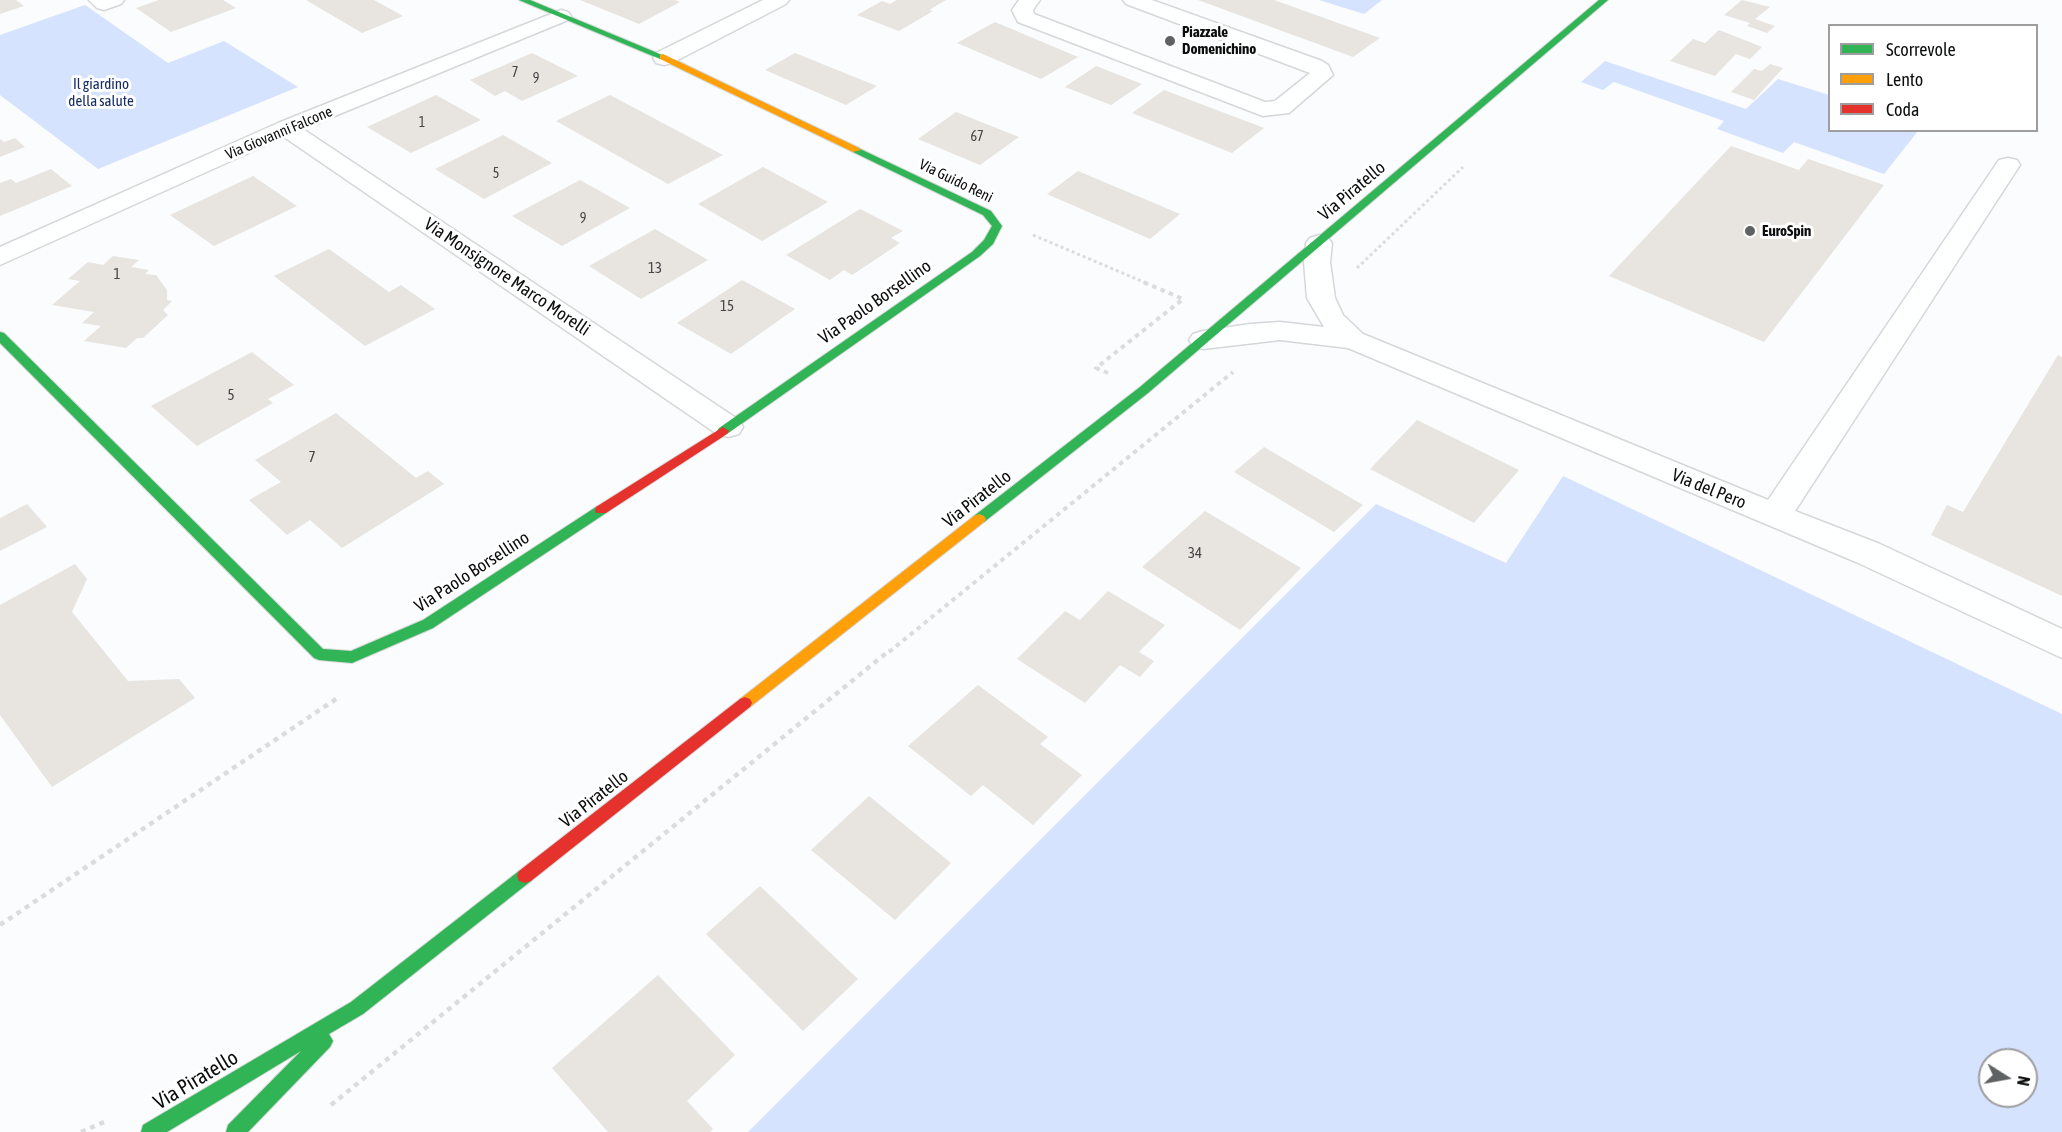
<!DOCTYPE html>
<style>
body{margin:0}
#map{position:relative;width:2062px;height:1132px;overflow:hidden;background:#fafcfe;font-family:"Asap Condensed",sans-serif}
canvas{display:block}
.legend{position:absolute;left:1828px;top:24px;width:210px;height:108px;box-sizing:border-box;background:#fff;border:2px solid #9e9e9f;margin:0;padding:8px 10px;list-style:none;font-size:18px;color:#0c0d0e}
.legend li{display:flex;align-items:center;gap:12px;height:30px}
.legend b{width:30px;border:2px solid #9e9e9f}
.north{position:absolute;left:1978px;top:1048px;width:60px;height:60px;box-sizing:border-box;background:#fff;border:2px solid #9e9e9f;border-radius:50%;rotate:101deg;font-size:16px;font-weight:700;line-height:24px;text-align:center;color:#0c0d0e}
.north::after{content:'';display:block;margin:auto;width:21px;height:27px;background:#5f6162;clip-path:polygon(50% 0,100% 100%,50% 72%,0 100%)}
</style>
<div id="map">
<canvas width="2062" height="1132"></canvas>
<ul class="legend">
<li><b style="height:8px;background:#30b455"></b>Scorrevole</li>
<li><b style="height:8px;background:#ff9f0a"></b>Lento</li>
<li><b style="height:8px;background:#e5322d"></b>Coda</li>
</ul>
<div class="north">N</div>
</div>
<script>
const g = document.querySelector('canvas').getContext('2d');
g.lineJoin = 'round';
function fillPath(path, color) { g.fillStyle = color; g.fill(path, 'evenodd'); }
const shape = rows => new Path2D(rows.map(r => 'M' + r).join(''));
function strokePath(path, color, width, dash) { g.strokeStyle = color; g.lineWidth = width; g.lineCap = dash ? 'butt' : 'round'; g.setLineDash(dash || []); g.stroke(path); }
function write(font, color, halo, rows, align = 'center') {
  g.font = font + ' "Asap Condensed",sans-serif'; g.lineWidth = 6; g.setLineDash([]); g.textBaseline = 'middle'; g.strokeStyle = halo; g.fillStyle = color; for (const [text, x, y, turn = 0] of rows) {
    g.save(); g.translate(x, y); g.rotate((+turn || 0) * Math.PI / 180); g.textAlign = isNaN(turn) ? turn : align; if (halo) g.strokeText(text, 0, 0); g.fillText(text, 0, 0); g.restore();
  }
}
fillPath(shape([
 [1319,0,1382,0,1364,14],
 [85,5,168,63,224,41,298,87,98,169,0,95,0,35],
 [1605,61,1746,109,1778,79,1829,95,1830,130,1918,131,1884,174,1794,142,1783,153,1717,129,1724,121,1614,82,1603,90,1581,82],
 [1563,476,2062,714,2062,1132,748,1132,1376,504,1506,563],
 [1990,1060,2026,1060,2026,1096,1990,1096]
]), '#d5e3fe');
fillPath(shape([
 [0,0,16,0,24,6,0,14],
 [159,0,223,0,236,8,171,32,136,8],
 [306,0,374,0,403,16,362,33],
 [580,0,675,0,680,2,639,24],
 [897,0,946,0,929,10,933,11,899,31,857,15,882,1,890,4],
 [1198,0,1274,0,1380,38,1353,57],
 [1742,0,1770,7,1755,19,1775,26,1767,33,1747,26,1750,23,1724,15],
 [995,22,1078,57,1041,79,957,43],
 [1719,30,1762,47,1750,59,1736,54,1715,76,1670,61,1693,39,1705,43],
 [532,53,578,76,522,101,505,91,495,96,470,80],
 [795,53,877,86,846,105,765,70],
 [1770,64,1783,68,1754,100,1731,92,1754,69,1762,71],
 [1096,66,1142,84,1111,105,1065,87],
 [1164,90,1264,128,1232,153,1132,113],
 [436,95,481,120,411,153,367,127],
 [610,95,723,155,668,184,556,121],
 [956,112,1019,137,980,165,918,139],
 [503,135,552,163,484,199,435,169],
 [15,138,25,147,0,157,0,139,4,142],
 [1731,146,1799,170,1808,159,1884,185,1764,342,1609,276],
 [763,167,828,202,762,241,698,204],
 [51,169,72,186,0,216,0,183,11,179,16,183],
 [1078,171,1180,214,1150,239,1047,194],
 [253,176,297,206,214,246,170,215],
 [580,180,630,208,562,246,512,216],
 [860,209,903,231,891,238,900,243,852,275,844,270,830,280,786,255],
 [655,229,708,260,641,299,589,266],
 [329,249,389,292,401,285,435,309,365,346,274,276],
 [113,256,139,260,131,267,149,270,145,274,156,275,167,290,167,300,172,301,163,310,168,315,143,338,137,338,126,348,84,341,101,326,82,323,94,312,52,305,80,281,68,279,88,262,103,265],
 [742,280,795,309,731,354,677,323],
 [252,352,294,385,268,399,273,403,197,446,151,406],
 [2058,355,2062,357,2062,596,1931,535,1947,505,1963,512],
 [336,413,416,478,428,471,444,484,342,548,310,520,287,535,249,500,281,482,255,460],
 [1417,420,1519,470,1474,523,1370,469],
 [1264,447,1363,505,1334,532,1234,472],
 [27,504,47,527,0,551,0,518],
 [1205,511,1301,568,1240,630,1142,567],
 [75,564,87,579,72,612,128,681,179,679,195,698,52,787,0,715,0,605],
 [1108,591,1165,625,1139,652,1154,661,1140,677,1120,665,1085,703,1017,659,1065,611,1080,620],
 [978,685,1048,737,1040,744,1082,775,1033,825,983,785,971,796,908,746],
 [869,796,951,863,895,920,811,850],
 [760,886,858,979,803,1031,706,934],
 [658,975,735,1055,687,1101,713,1129,710,1132,608,1132,552,1068]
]), '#e8e4e0');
const street = shape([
 [89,0,124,0,121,4,104,10,97,8,89,0],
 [763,0,789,0,786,4,672,63,664,65,656,63,653,58,656,53,763,0],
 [1019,0,1040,0,1033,10,1034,14,1265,102,1275,101,1310,73,1126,4,1123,0,1152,0,1322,61,1328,65,1333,75,1289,113,1263,116,1018,22,1012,10,1019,0],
 [561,10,568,12,571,16,568,20,303,129,739,420,743,427,739,434,728,437,717,434,284,137,0,265,0,247,278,123,561,10],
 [2008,158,2017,160,2020,165,1795,511,1880,544,2062,629,2062,658,1856,562,1348,348,1280,340,1203,349,1193,346,1189,340,1193,334,1203,331,1250,324,1280,322,1324,327,1307,298,1304,262,1306,243,1310,238,1319,235,1328,238,1332,243,1330,262,1335,298,1343,315,1363,334,1768,500,1999,160,2008,158]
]);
const fast = shape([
 [519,0,530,0,667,57,660,59,519,0],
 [1599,0,1608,0,1148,393,984,522,974,522,972,519,974,516,1140,387,1599,0],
 [856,147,991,211,1002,226,993,244,980,256,727,434,719,434,717,431,719,428,972,252,984,240,992,226,983,215,853,152,853,148,856,147],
 [0,332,4,333,323,649,351,651,423,620,596,507,601,505,607,510,606,513,433,628,352,663,319,660,314,658,0,343,0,332],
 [525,869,531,871,533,876,531,881,363,1014,329,1034,333,1041,330,1047,248,1132,226,1132,228,1125,301,1051,167,1132,141,1132,143,1125,351,1002,519,871,525,869]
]);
const slow = shape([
 [663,54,859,148,861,150,853,152,660,59,660,55,663,54],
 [979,514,984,516,986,519,984,522,750,707,745,709,740,707,738,703,740,699,974,516,979,514]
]);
const jam = shape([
 [723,427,729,431,727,434,606,513,596,513,595,510,596,507,723,427],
 [745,697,750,699,752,703,750,707,531,881,525,883,519,881,517,876,519,871,740,699,745,697]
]);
strokePath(street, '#d5d7d8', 3);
strokePath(fast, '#d5d7d8', 2);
strokePath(slow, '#d5d7d8', 2);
strokePath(jam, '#d5d7d8', 2);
strokePath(shape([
 [1033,235,1146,283],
 [1357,268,1463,167]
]), '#dbdcdc', 3, [3, 3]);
strokePath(shape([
 [1108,373,1096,368,1183,299,1143,282],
 [889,652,1233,372]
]), '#dbdcdc', 4, [4.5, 4.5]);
strokePath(shape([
 [0,925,339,697],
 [331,1105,890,650],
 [81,1132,104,1122]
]), '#dbdcdc', 4.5, [5, 5]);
fillPath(street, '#feffff');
fillPath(fast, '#30b455');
fillPath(slow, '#ff9f0a');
fillPath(jam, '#e5322d');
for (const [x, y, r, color] of [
 [1170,41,6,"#5f6162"],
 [1750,231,6,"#5f6162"]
]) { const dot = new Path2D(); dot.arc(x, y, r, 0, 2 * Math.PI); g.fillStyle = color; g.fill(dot); strokePath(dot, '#fff', 2); }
write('14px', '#454545', null, [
 ["7",515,73],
 ["9",536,79],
 ["1",422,123],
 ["67",977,137],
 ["5",496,174],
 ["9",583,219]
]);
write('bold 15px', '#0c0d0e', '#fff', [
 ["Piazzale",1182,32],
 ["Domenichino",1182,49],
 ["EuroSpin",1762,231]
], 'left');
write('15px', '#172c65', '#fff', [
 ["Il giardino",101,84],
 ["della salute",101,101]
]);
write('15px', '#0c0d0e', '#fff', [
 ["Via Giovanni Falcone",279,133,-23],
 ["Via Guido Reni",956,181,26]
]);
write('15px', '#454545', null, [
 ["13",655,268],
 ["1",117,274],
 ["15",727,306],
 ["5",231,395],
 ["7",312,457],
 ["34",1195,553]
]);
write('18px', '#0c0d0e', '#fff', [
 ["Via Piratello",1352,191,-40],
 ["Via Monsignore Marco Morelli",507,277,34],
 ["Via Paolo Borsellino",875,302,-35],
 ["Via del Pero",1709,489,22],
 ["Via Piratello",977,499,-38],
 ["Via Paolo Borsellino",472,572,-33],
 ["Via Piratello",594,799,-38]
]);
write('21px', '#0c0d0e', '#fff', [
 ["Via Piratello",196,1080,-31]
]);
</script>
